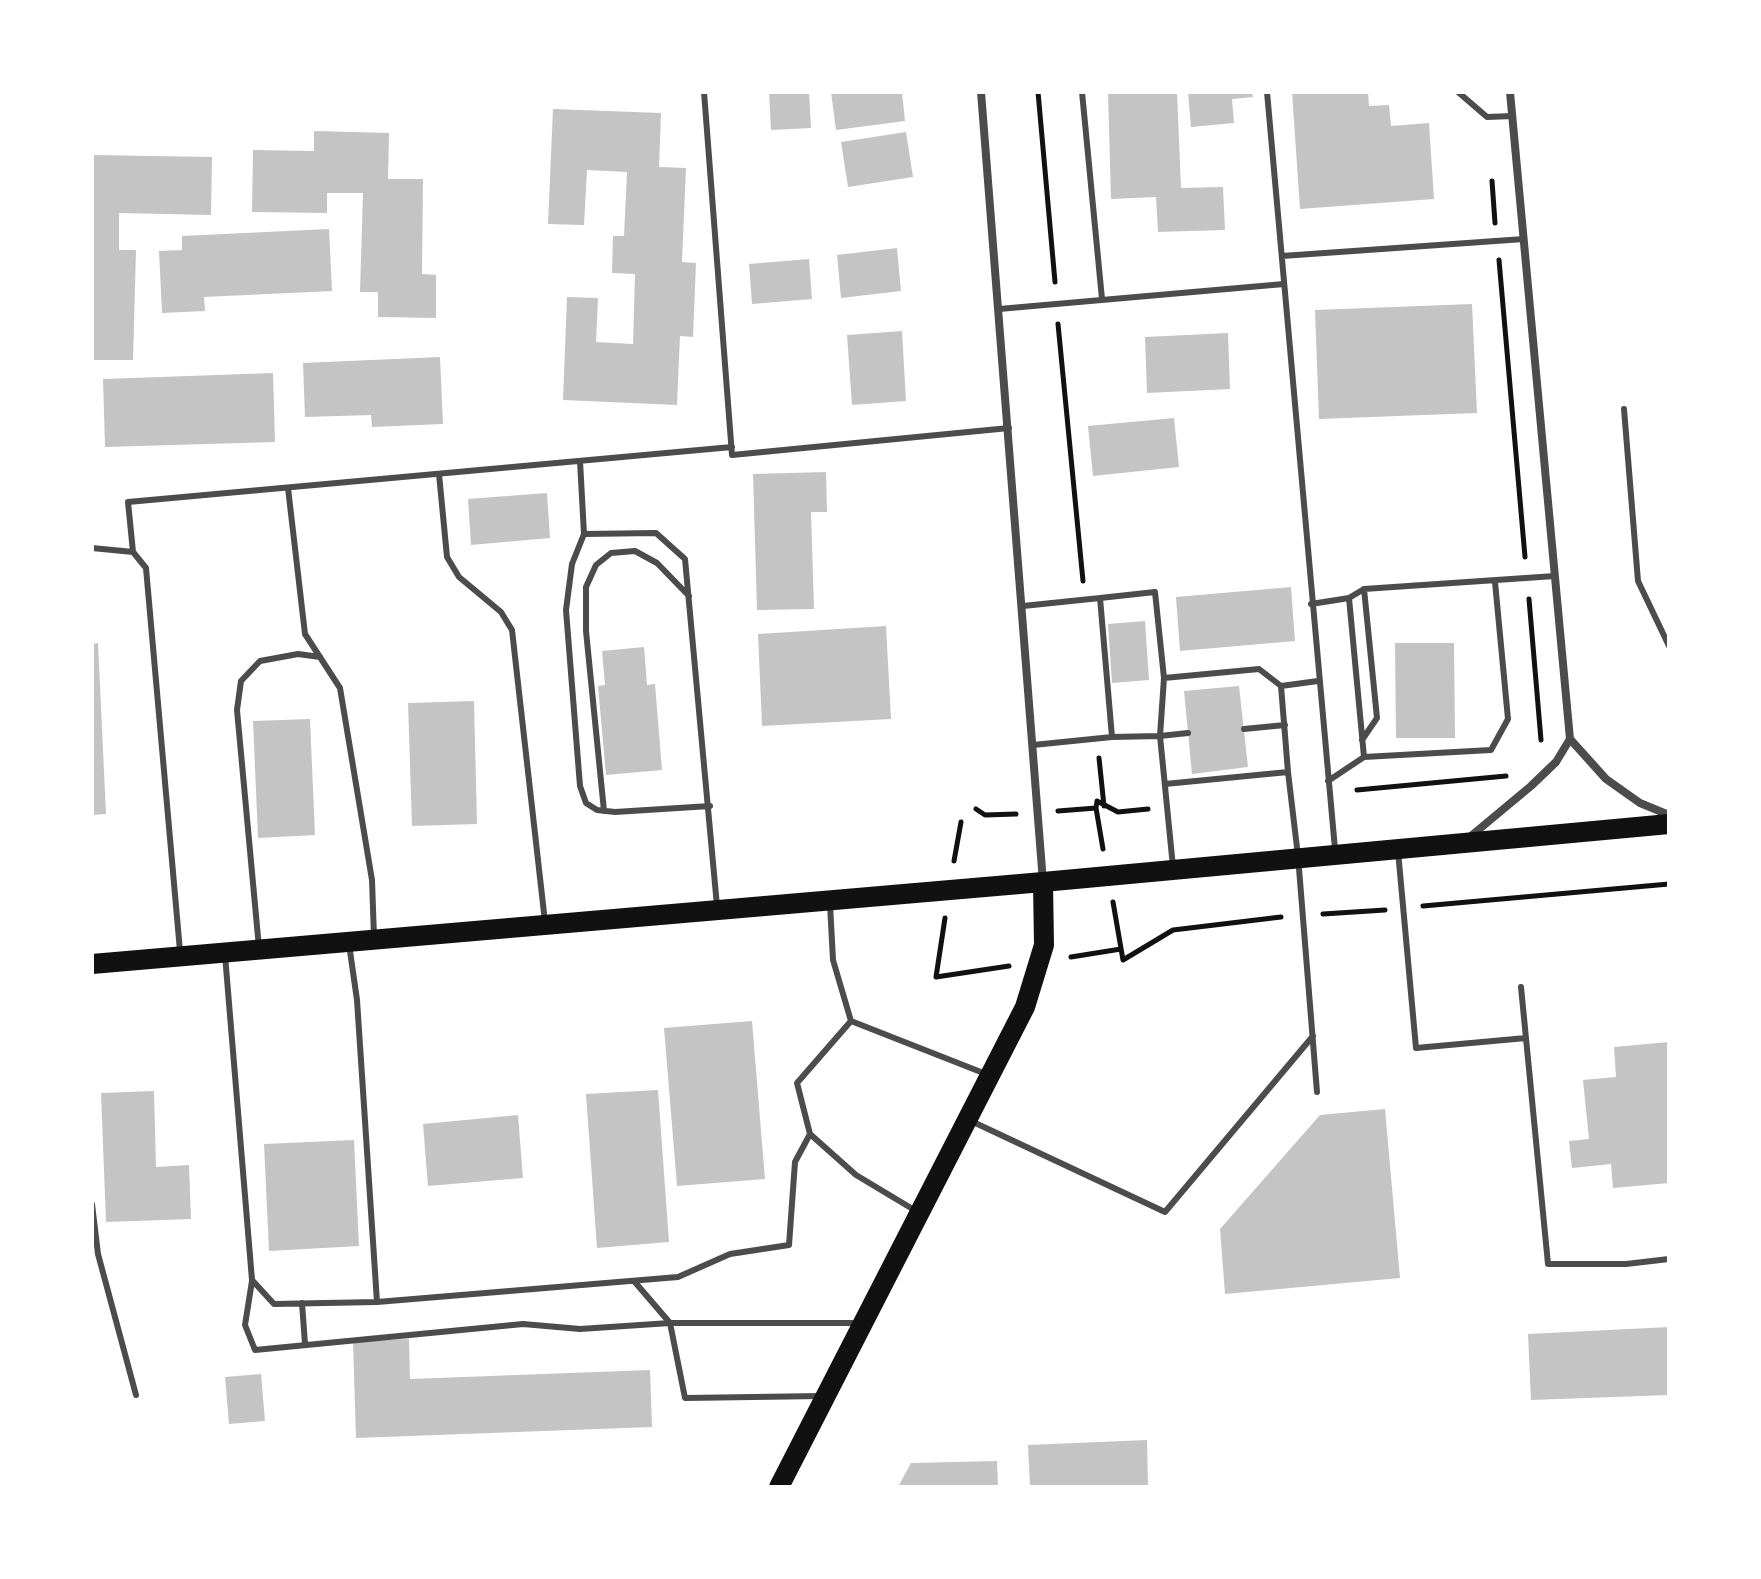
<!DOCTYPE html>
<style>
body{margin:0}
#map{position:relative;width:1761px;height:1579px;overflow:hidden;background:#fff;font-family:Figtree,sans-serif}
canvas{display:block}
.frame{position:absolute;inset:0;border:94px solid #fff;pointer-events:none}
</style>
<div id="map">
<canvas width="1761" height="1579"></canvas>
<div class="frame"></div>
</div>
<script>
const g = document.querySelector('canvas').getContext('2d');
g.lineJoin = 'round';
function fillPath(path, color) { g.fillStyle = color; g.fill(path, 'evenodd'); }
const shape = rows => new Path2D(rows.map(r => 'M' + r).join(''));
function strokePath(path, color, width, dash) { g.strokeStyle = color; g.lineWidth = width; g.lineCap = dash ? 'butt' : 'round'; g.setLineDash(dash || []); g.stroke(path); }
fillPath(shape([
 [769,92,809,92,811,128,771,130],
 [831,92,902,92,905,121,836,130],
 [1108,92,1177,92,1181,188,1223,187,1225,230,1158,232,1156,197,1111,199],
 [1188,92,1252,92,1253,97,1232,99,1234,123,1191,127],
 [1292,92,1368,92,1369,106,1389,105,1391,126,1429,123,1434,199,1300,209],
 [553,109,661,113,659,167,686,168,682,262,696,263,693,337,680,336,677,405,563,400,567,297,598,298,596,342,633,344,635,274,612,273,613,236,624,236,627,172,587,170,584,225,548,224],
 [314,131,389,133,388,179,423,179,422,274,436,275,436,318,378,317,378,292,360,292,363,193,327,193,327,213,252,212,253,150,314,151],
 [906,132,913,177,848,187,841,142],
 [92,155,212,157,211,215,119,213,119,250,136,250,133,360,92,360],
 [329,229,332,291,204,297,205,311,162,313,159,251,182,250,182,236],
 [897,248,901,291,841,298,837,255],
 [809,259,812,299,752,304,749,264],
 [1472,304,1477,413,1319,419,1315,310],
 [902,331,906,401,852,405,847,335],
 [1228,333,1230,389,1147,393,1145,337],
 [440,357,443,424,372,427,371,415,305,417,303,363],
 [273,373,275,442,105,447,103,379],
 [1174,418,1179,467,1093,476,1088,426],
 [826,472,827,512,811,512,814,609,757,610,753,474],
 [547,493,550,538,471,545,468,499],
 [1291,587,1295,641,1180,651,1176,597],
 [1145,621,1149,680,1112,683,1108,624],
 [886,626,891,719,762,726,758,634],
 [98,643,106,814,92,815,92,644],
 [1395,643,1454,643,1455,738,1396,738],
 [644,647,647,685,655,684,662,770,606,775,598,686,605,685,602,651],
 [1239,686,1248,767,1192,774,1184,691],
 [474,701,477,824,412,826,408,703],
 [310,719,315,835,258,838,253,721],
 [752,1021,765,1179,677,1186,664,1028],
 [1669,1042,1669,1183,1613,1188,1611,1164,1572,1168,1569,1141,1589,1139,1583,1080,1616,1077,1614,1047],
 [658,1090,669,1242,597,1248,586,1094],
 [154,1091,156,1167,189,1165,191,1219,106,1222,101,1093],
 [1385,1109,1400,1278,1225,1294,1220,1229,1320,1115],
 [518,1115,523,1178,428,1186,423,1124],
 [354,1140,359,1246,269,1251,264,1144],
 [1669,1327,1669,1395,1531,1400,1528,1334],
 [409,1339,410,1379,650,1370,652,1427,356,1438,353,1341],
 [261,1374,265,1421,229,1424,225,1377],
 [1147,1440,1148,1487,1030,1487,1028,1445],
 [997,1461,998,1487,898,1487,911,1463]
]), '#c4c4c4');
strokePath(shape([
 [1038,92,1055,282],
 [1492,181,1495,223],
 [1499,260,1525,557],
 [1058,324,1083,581],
 [1529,599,1541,740],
 [1099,758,1104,806],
 [1357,790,1506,776],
 [1096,808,1103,849],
 [976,809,985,815,1016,814],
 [1058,811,1096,808,1097,801,1118,812,1148,809],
 [954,861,961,822],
 [1113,902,1123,960,1173,930,1281,917],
 [1423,906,1669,884],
 [1323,914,1385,910],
 [945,918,936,977,1009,966],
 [1071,957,1121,949]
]), '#111', 5);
strokePath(shape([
 [704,92,732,455,1009,428],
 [1082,92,1102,299],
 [1267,92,1335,849],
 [1458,92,1487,117,1513,116],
 [1282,256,1524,239],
 [999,309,1284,284],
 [1624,409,1638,581,1669,646],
 [580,461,584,534,572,564,566,610,580,786,586,803,597,810,615,812,710,806],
 [439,474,447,557,459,577,501,612,512,630,545,922],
 [288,488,305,634,340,688,372,880,374,937],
 [584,534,656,533,685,559,717,906],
 [92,548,133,552,146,568,180,951],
 [133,552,128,502,732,447],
 [1100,598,1155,592,1164,678,1160,736,1188,733],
 [1311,604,1349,598],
 [1023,606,1100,598,1112,737,1033,745],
 [1164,678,1259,669,1281,686,1318,681],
 [1281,686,1288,772],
 [1244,729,1285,725],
 [1112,737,1160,736,1173,867],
 [1362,740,1377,718,1364,589],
 [1364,757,1349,598,1364,589,1555,576],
 [1328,781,1364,757,1491,750,1508,719,1495,582],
 [1165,784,1288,772,1298,856,1317,1092],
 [604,811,586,631,586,587,596,565,611,553,635,551,657,563,689,596],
 [1398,851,1416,1048,1526,1038],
 [830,904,833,960,851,1021,986,1074],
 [259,948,237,710,241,681,260,661,298,654,320,657],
 [225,955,252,1280,274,1304,377,1302,357,1000,349,944],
 [1521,987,1548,1264,1626,1264,1669,1259],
 [851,1021,797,1083,810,1134,856,1175,916,1211],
 [971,1121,1165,1212,1313,1036],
 [92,1204,98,1254,136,1395],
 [252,1281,245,1325,255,1350,523,1324,580,1329,670,1323,685,1398,822,1396],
 [634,1281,670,1323,859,1323],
 [377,1302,678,1277,730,1254,789,1245,795,1162,810,1134],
 [302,1303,305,1344]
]), '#4c4c4c', 6);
strokePath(shape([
 [981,92,1043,882],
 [1510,92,1570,739,1606,779,1640,803,1669,815],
 [1471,836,1531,786,1556,762,1570,739]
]), '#4c4c4c', 8);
strokePath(shape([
 [92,964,1043,882,1669,824],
 [779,1487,1025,1007,1044,945,1043,882]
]), '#111', 20);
</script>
